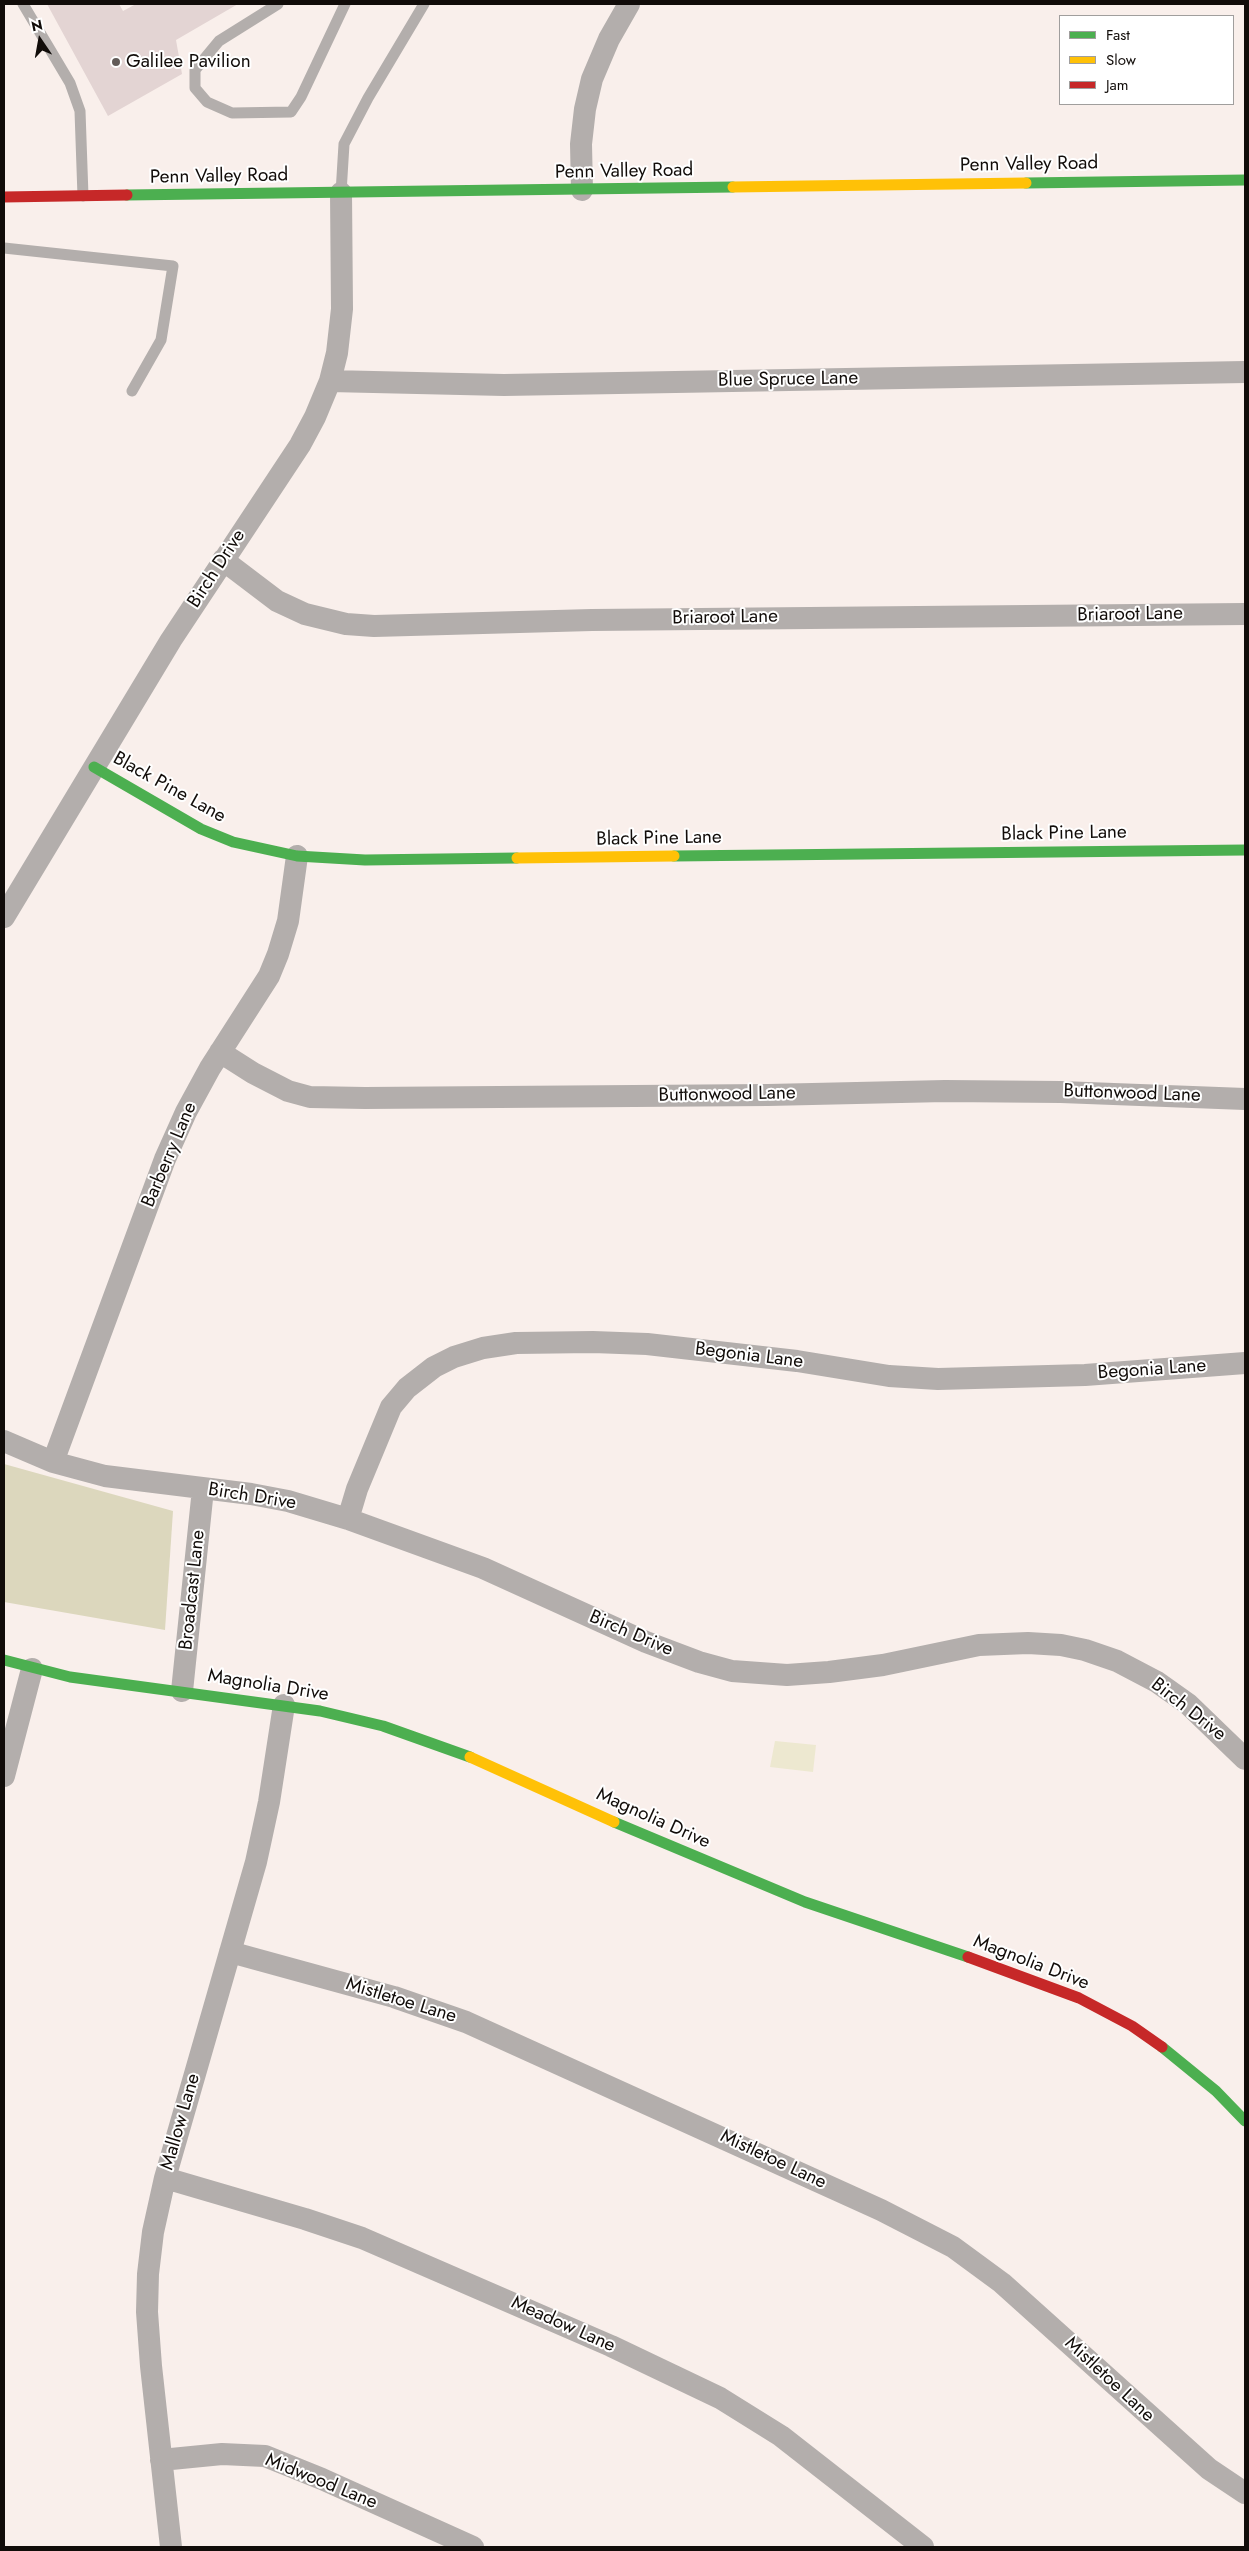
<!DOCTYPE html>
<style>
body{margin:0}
#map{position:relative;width:1249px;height:2551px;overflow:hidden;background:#f9efeb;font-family:Jost,sans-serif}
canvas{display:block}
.frame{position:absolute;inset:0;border:5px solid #110c09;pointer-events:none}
.legend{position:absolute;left:1059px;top:15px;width:175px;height:90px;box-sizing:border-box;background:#fff;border:1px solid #a09e9d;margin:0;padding:6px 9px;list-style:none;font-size:15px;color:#110c09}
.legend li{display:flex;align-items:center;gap:10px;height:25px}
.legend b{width:25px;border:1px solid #a09e9d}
.north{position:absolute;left:15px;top:15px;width:50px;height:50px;-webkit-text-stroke:4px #fff;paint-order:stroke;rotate:348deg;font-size:14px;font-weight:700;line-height:20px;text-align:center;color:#110c09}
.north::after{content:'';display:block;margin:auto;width:18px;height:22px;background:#110c09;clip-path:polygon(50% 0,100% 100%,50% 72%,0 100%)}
</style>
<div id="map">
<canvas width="1249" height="2551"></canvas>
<div class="frame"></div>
<ul class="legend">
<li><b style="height:6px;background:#4caf50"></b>Fast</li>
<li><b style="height:6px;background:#ffc107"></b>Slow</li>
<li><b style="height:6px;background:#c62828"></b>Jam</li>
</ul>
<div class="north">N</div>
</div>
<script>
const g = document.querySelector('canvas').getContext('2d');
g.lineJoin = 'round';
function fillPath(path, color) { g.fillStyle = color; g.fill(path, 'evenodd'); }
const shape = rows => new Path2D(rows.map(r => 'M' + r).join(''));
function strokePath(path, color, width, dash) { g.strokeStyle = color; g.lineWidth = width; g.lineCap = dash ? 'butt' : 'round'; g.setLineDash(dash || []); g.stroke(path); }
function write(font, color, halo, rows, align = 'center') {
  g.font = font + ' Jost,sans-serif'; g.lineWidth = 4; g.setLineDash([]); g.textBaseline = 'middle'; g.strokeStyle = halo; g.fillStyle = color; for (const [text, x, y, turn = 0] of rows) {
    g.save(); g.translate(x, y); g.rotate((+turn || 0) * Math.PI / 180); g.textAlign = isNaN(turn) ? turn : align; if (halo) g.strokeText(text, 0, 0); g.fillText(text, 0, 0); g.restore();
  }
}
fillPath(shape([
 [775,1741,816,1745,813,1772,770,1767]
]), '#ede8d0');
fillPath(shape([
 [4,1464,173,1511,165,1630,4,1602]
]), '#dcd7bd');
fillPath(shape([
 [47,4,119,4,123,11,136,4,238,4,176,40,182,74,108,116]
]), '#e3d4d3');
strokePath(shape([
 [23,4,70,83,80,111,83,196],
 [278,4,219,41,195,70,195,88,207,102,232,113,291,112,301,97,345,4],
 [341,193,344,144,368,98,424,4],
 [4,248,173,266,161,340,132,391]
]), '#b3aeac', 11);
strokePath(shape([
 [582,190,581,144,585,109,592,79,609,39,629,4],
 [330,381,504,385,1245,372],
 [223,560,277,601,305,614,346,624,374,626,592,620,1245,614],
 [4,917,171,640,300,445,315,417,330,381,337,353,342,309,341,193],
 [220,1052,253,1073,288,1091,310,1097,365,1098,768,1095,945,1091,1061,1092,1245,1099],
 [4,1441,53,1462,105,1476,251,1494,288,1501,348,1519,483,1568,646,1642,699,1662,732,1671,787,1675,829,1672,883,1665,979,1645,1028,1643,1061,1645,1085,1650,1117,1661,1157,1682,1188,1704,1245,1759],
 [53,1462,165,1159,186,1112,210,1068,269,976,278,954,288,921,297,856],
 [348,1519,357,1489,391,1407,407,1388,434,1367,454,1357,483,1348,516,1343,593,1342,647,1344,797,1361,889,1376,938,1379,1085,1375,1245,1363],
 [182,1691,203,1489],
 [4,1776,32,1669],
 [230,1952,394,1997,466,2022,881,2210,953,2247,1002,2283,1209,2469,1245,2493],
 [165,2178,305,2219,362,2238,611,2346,720,2398,781,2436,923,2547],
 [161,2460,222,2454,265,2456,322,2479,473,2547],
 [171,2547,151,2366,147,2312,148,2274,153,2232,165,2178,256,1862,269,1802,284,1705]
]), '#b3aeac', 22);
strokePath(shape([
 [1026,183,1245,180],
 [127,195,733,187],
 [94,767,201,829,233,842,297,856,365,860,517,858],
 [674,856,1245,850],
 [4,1660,70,1677,320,1711,383,1726,470,1757],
 [614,1822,805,1902,968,1957],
 [1162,2047,1216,2091,1245,2121]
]), '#4caf50', 11);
strokePath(shape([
 [733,187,1026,183],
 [517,858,674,856],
 [470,1757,614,1822]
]), '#ffc107', 11);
strokePath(shape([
 [4,197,127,195],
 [968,1957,1079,1998,1132,2026,1162,2047]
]), '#c62828', 11);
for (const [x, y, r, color] of [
 [116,62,5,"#625b58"]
]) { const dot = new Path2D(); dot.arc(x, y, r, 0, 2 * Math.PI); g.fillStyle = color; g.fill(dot); strokePath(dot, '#fff', 2); }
write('19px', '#110c09', '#fff', [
 ["Galilee Pavilion",126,62]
], 'left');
write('19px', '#110c09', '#fff', [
 ["Penn Valley Road",1029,165,-1],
 ["Penn Valley Road",624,172,-1],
 ["Penn Valley Road",219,177,-1],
 ["Blue Spruce Lane",788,380,-1],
 ["Birch Drive",217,569,-57],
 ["Briaroot Lane",1130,615,-1],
 ["Briaroot Lane",725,618,-1],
 ["Black Pine Lane",169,788,29],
 ["Black Pine Lane",1064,834,-1],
 ["Black Pine Lane",659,839,-1],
 ["Buttonwood Lane",1132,1094,2],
 ["Buttonwood Lane",727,1095,-1],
 ["Barberry Lane",170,1155,-67],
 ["Begonia Lane",749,1356,7],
 ["Begonia Lane",1152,1370,-4],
 ["Birch Drive",252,1497,9],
 ["Broadcast Lane",193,1590,-84],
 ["Birch Drive",631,1634,23],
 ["Magnolia Drive",268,1686,9],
 ["Birch Drive",1188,1710,38],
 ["Magnolia Drive",653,1819,24],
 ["Magnolia Drive",1031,1963,21],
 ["Mistletoe Lane",401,2001,17],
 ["Mallow Lane",181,2122,-74],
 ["Mistletoe Lane",773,2160,25],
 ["Meadow Lane",563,2325,24],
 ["Mistletoe Lane",1109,2380,43],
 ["Midwood Lane",321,2482,22]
]);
</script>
